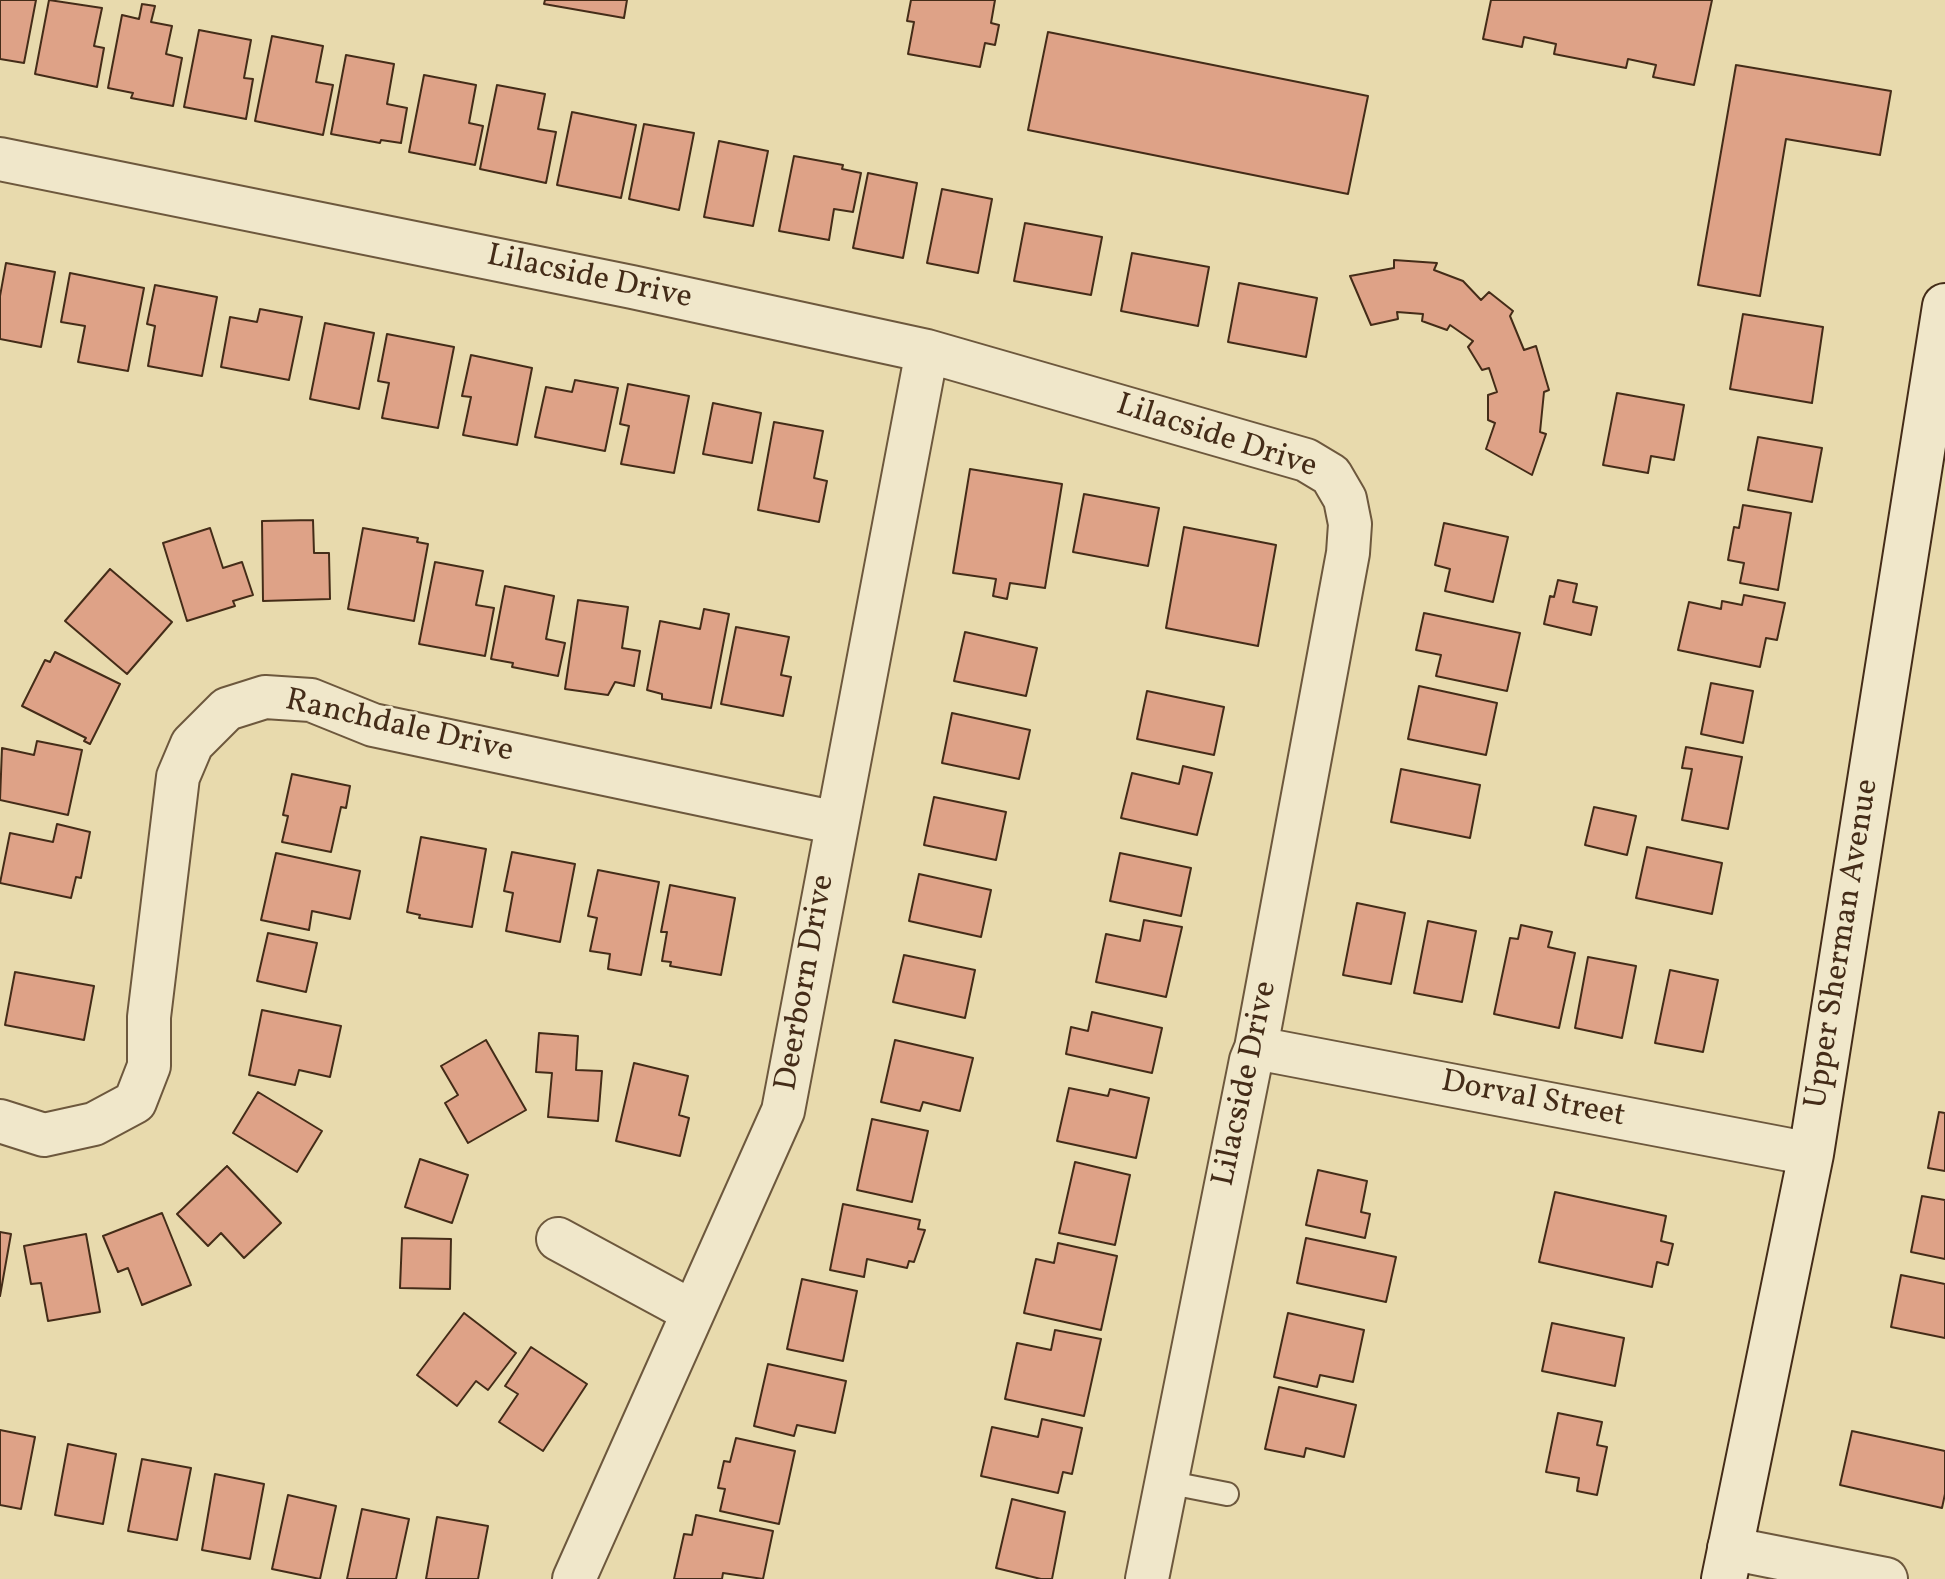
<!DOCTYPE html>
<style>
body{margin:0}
canvas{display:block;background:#e8daad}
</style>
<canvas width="1945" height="1579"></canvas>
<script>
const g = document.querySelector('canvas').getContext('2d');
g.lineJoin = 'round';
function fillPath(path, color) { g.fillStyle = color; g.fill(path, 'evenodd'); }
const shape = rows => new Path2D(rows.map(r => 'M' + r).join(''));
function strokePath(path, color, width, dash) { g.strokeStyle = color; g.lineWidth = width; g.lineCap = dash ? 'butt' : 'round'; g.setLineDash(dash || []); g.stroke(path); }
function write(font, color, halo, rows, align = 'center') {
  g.font = font + ' Vollkorn,serif'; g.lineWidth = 6; g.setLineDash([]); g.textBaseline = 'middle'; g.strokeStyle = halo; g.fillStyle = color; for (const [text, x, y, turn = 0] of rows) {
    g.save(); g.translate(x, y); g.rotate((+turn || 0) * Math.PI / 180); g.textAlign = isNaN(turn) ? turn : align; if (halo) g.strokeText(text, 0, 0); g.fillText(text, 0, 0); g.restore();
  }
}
const building = shape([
 [0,0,36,0,24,63,0,59,0,0],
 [49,0,102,8,94,46,104,48,97,87,35,74,49,0],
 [545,0,627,0,624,18,544,4,545,0],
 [911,0,995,0,991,23,999,25,995,45,985,43,980,67,908,54,914,22,907,21,911,0],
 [1491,0,1712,0,1694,85,1653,77,1656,65,1628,59,1626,68,1554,54,1556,44,1524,37,1522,47,1483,39,1491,0],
 [142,4,155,6,151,22,172,26,166,54,182,58,173,106,131,98,133,93,108,88,122,15,139,19,142,4],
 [199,30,251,40,244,78,253,79,246,119,184,107,199,30],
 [1048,32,1368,96,1348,194,1028,130,1048,32],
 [272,36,323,46,316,82,333,85,323,135,255,121,272,36],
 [346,55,394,64,387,104,407,108,401,143,381,140,380,143,331,134,346,55],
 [1736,65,1891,91,1880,155,1786,139,1760,296,1698,285,1736,65],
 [424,75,476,85,469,123,483,126,475,165,409,152,424,75],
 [497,85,545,94,538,129,556,132,546,183,480,169,497,85],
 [572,112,636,125,621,198,557,185,572,112],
 [644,124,694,133,679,210,629,199,644,124],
 [719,141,768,151,753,226,704,217,719,141],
 [794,156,843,165,842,169,861,173,853,212,834,209,829,240,779,231,794,156],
 [868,173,917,183,903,258,853,248,868,173],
 [942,189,992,199,978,273,927,263,942,189],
 [1025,223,1102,237,1091,295,1014,281,1025,223],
 [1132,253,1209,267,1198,326,1121,311,1132,253],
 [1394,260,1437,263,1434,270,1463,281,1481,300,1489,292,1513,311,1510,316,1524,350,1536,346,1549,390,1544,392,1540,432,1546,434,1532,475,1486,449,1495,423,1488,420,1488,395,1497,392,1489,368,1482,370,1468,347,1473,341,1450,325,1447,330,1422,321,1423,314,1397,312,1398,319,1371,325,1350,276,1394,268,1394,260],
 [6,263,55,272,41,347,0,339,0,296,6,263],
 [70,273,144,288,128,371,78,362,85,326,61,322,70,273],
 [1239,283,1317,298,1306,357,1228,342,1239,283],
 [155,285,217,297,202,376,148,366,155,326,147,324,155,285],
 [260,309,302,317,289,380,221,367,230,317,257,322,260,309],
 [1743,314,1823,327,1812,403,1730,389,1743,314],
 [325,323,374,333,359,409,310,399,325,323],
 [387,334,454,347,438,428,382,418,389,383,378,381,387,334],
 [471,355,532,368,517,445,463,435,471,397,462,396,471,355],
 [575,380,618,388,605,451,535,437,546,387,572,392,575,380],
 [628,384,689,396,674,473,621,464,629,426,620,424,628,384],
 [1617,393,1684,405,1674,460,1651,456,1648,473,1603,465,1617,393],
 [713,403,761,413,752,463,703,454,713,403],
 [774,422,823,431,814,478,827,481,819,522,758,510,774,422],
 [1758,437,1822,448,1812,502,1748,490,1758,437],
 [970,469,1062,484,1045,588,1010,583,1007,599,993,596,996,579,953,573,970,469],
 [1084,494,1159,508,1148,566,1073,552,1084,494],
 [1743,505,1791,513,1778,590,1740,583,1744,563,1728,560,1734,527,1739,528,1743,505],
 [313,520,314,553,329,553,330,599,263,601,262,521,313,520],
 [1444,523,1508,537,1493,602,1445,591,1450,569,1435,565,1444,523],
 [1184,527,1276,545,1258,646,1166,628,1184,527],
 [210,528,223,568,242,562,253,595,233,601,235,606,187,621,163,543,210,528],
 [363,528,418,538,417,542,428,544,414,621,348,609,363,528],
 [435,562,483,571,476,605,494,608,485,656,419,644,435,562],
 [110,569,172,622,127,674,65,621,110,569],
 [1558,580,1577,584,1573,602,1597,607,1591,635,1544,624,1550,596,1554,597,1558,580],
 [505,586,554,596,546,639,565,643,558,676,512,667,513,663,491,659,505,586],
 [1744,595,1785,603,1777,640,1766,638,1760,667,1678,650,1689,602,1721,609,1722,601,1742,605,1744,595],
 [578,600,628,607,622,648,640,651,634,686,615,682,608,695,565,689,578,600],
 [704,609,729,614,711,708,662,699,662,694,647,690,660,621,700,629,704,609],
 [1424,613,1520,633,1507,691,1436,676,1441,655,1416,650,1424,613],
 [736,627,789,637,781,675,791,677,783,716,721,704,736,627],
 [965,632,1037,648,1026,696,954,681,965,632],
 [55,652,120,684,90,744,84,741,86,738,22,706,45,660,50,662,55,652],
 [1711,683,1753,691,1743,743,1701,734,1711,683],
 [1419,686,1497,703,1486,755,1408,739,1419,686],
 [1147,691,1224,707,1214,755,1137,739,1147,691],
 [952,713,1030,730,1019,779,942,763,952,713],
 [37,741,82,750,68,815,0,800,2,748,34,755,37,741],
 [1686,747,1742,757,1728,829,1682,820,1692,769,1682,768,1686,747],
 [1183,766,1212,773,1197,835,1121,818,1132,773,1179,784,1183,766],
 [1401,769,1480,785,1470,838,1391,822,1401,769],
 [292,774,350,786,346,808,341,807,331,852,282,842,288,816,283,815,292,774],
 [934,797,1006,812,996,860,924,845,934,797],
 [1594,807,1636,816,1627,855,1585,845,1594,807],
 [57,824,90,832,81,878,76,877,71,898,0,883,10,833,53,842,57,824],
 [421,837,486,849,472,927,419,918,420,915,407,912,421,837],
 [1647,847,1722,863,1712,914,1636,898,1647,847],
 [512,852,575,864,560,942,506,931,513,893,504,891,512,852],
 [276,853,360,871,350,919,312,911,309,930,261,920,276,853],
 [1120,853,1191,868,1181,916,1110,901,1120,853],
 [598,870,659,882,641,975,608,969,610,954,590,951,597,918,588,916,598,870],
 [919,874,991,890,981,937,909,921,919,874],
 [670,885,735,898,721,975,670,966,671,962,662,961,667,932,661,932,670,885],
 [1357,903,1405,913,1391,984,1343,975,1357,903],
 [1144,920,1182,927,1166,997,1096,982,1106,934,1140,941,1144,920],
 [1428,921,1476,931,1462,1002,1414,993,1428,921],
 [1521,925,1552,932,1548,947,1575,953,1559,1028,1494,1014,1510,938,1518,939,1521,925],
 [268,933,317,943,306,992,257,981,268,933],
 [904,955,975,970,965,1018,893,1002,904,955],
 [1588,957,1636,966,1622,1038,1575,1028,1588,957],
 [1670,970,1718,980,1703,1052,1655,1043,1670,970],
 [15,972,94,986,84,1040,5,1025,15,972],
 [262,1010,341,1026,330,1077,299,1070,295,1085,249,1075,262,1010],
 [1092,1012,1162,1028,1152,1073,1066,1054,1071,1027,1088,1031,1092,1012],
 [539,1033,578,1036,576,1070,602,1071,598,1121,548,1117,552,1073,536,1072,539,1033],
 [486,1040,526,1110,468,1143,445,1103,458,1095,441,1066,486,1040],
 [895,1040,973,1058,960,1111,923,1102,920,1111,881,1102,895,1040],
 [634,1063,688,1076,679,1115,689,1118,680,1156,616,1141,634,1063],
 [1069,1088,1108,1096,1110,1089,1149,1098,1136,1158,1057,1141,1069,1088],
 [258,1092,322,1131,297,1172,233,1133,258,1092],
 [1939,1112,1945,1113,1945,1171,1928,1168,1939,1112],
 [872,1119,928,1131,912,1202,857,1190,872,1119],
 [420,1159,468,1175,452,1223,405,1207,420,1159],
 [1075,1162,1130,1175,1115,1245,1059,1233,1075,1162],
 [227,1166,281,1223,244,1258,221,1233,208,1246,177,1214,227,1166],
 [1318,1170,1367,1181,1361,1212,1370,1214,1365,1238,1306,1225,1318,1170],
 [1555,1192,1666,1216,1661,1241,1673,1244,1668,1265,1657,1262,1652,1287,1539,1262,1555,1192],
 [1922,1196,1945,1200,1945,1259,1911,1252,1922,1196],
 [843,1204,920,1220,918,1229,925,1230,914,1262,909,1261,907,1268,867,1259,864,1277,830,1270,843,1204],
 [162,1213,191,1285,142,1305,128,1268,118,1272,103,1236,162,1213],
 [0,1232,11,1234,0,1296,0,1232],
 [86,1234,100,1312,48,1321,41,1283,31,1284,24,1246,86,1234],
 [402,1238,451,1239,450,1289,400,1288,402,1238],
 [1306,1238,1396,1257,1386,1302,1297,1283,1306,1238],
 [1058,1243,1117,1256,1101,1330,1024,1313,1036,1259,1054,1263,1058,1243],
 [1901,1275,1945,1284,1945,1338,1891,1327,1901,1275],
 [802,1279,857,1291,843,1361,787,1349,802,1279],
 [464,1313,516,1353,488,1390,476,1381,457,1406,417,1375,464,1313],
 [1288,1313,1364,1330,1353,1382,1320,1375,1317,1387,1274,1377,1288,1313],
 [1552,1323,1624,1338,1615,1386,1542,1371,1552,1323],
 [1055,1330,1101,1339,1084,1416,1005,1399,1017,1343,1051,1350,1055,1330],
 [531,1347,587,1384,543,1451,499,1422,518,1394,505,1386,531,1347],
 [768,1364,846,1381,835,1433,797,1425,794,1436,754,1426,768,1364],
 [1279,1387,1356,1405,1344,1457,1306,1448,1304,1457,1265,1449,1279,1387],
 [1558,1413,1602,1422,1597,1445,1607,1447,1597,1495,1577,1491,1579,1478,1546,1472,1558,1413],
 [1042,1419,1082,1428,1072,1474,1063,1472,1058,1493,981,1476,992,1427,1038,1437,1042,1419],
 [0,1430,35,1437,21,1509,0,1505,0,1430],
 [1852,1431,1945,1451,1945,1494,1942,1508,1840,1485,1852,1431],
 [736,1438,795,1451,779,1524,720,1511,725,1489,718,1488,724,1461,730,1462,736,1438],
 [68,1444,116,1454,103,1524,55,1515,68,1444],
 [142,1459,191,1468,177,1540,128,1531,142,1459],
 [215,1474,264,1484,250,1559,202,1550,215,1474],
 [288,1495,336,1506,320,1579,272,1569,288,1495],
 [1012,1499,1065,1512,1052,1579,1041,1579,996,1568,1012,1499],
 [362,1509,409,1519,396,1579,347,1579,362,1509],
 [696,1515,773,1531,763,1579,723,1573,722,1579,674,1579,684,1534,692,1535,696,1515],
 [437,1517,488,1526,478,1579,426,1579,437,1517]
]);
fillPath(building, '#dea287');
strokePath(building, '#442c18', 2);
const lane = shape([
 [1166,1482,1227,1494]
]);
const street = shape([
 [0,159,632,287,927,351,1306,460,1331,475,1345,499,1350,524,1348,553,1256,1048,1251,1060,1147,1579],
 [1256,1048,1811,1154],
 [0,1121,44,1135,94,1124,135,1102,149,1066,149,1017,178,777,192,744,227,709,265,697,311,700,373,725,837,823],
 [558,1239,693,1312],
 [1729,1548,1886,1579],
 [574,1579,783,1111,927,351]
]);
const secondary = shape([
 [1724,1579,1811,1154,1945,306]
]);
strokePath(lane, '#6d583d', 26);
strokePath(street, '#6d583d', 46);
strokePath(secondary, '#442c18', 48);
strokePath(lane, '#f0e7ca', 22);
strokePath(street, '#f0e7ca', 42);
strokePath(secondary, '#f0e7ca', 44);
write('32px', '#442c18', '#f0e7ca', [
 ["Lilacside Drive",589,279,12],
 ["Lilacside Drive",1216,438,18],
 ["Ranchdale Drive",399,728,13],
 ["Upper Sherman Avenue",1844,944,-81],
 ["Deerborn Drive",807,983,-80],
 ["Lilacside Drive",1247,1084,-78],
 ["Dorval Street",1533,1101,11]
]);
</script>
